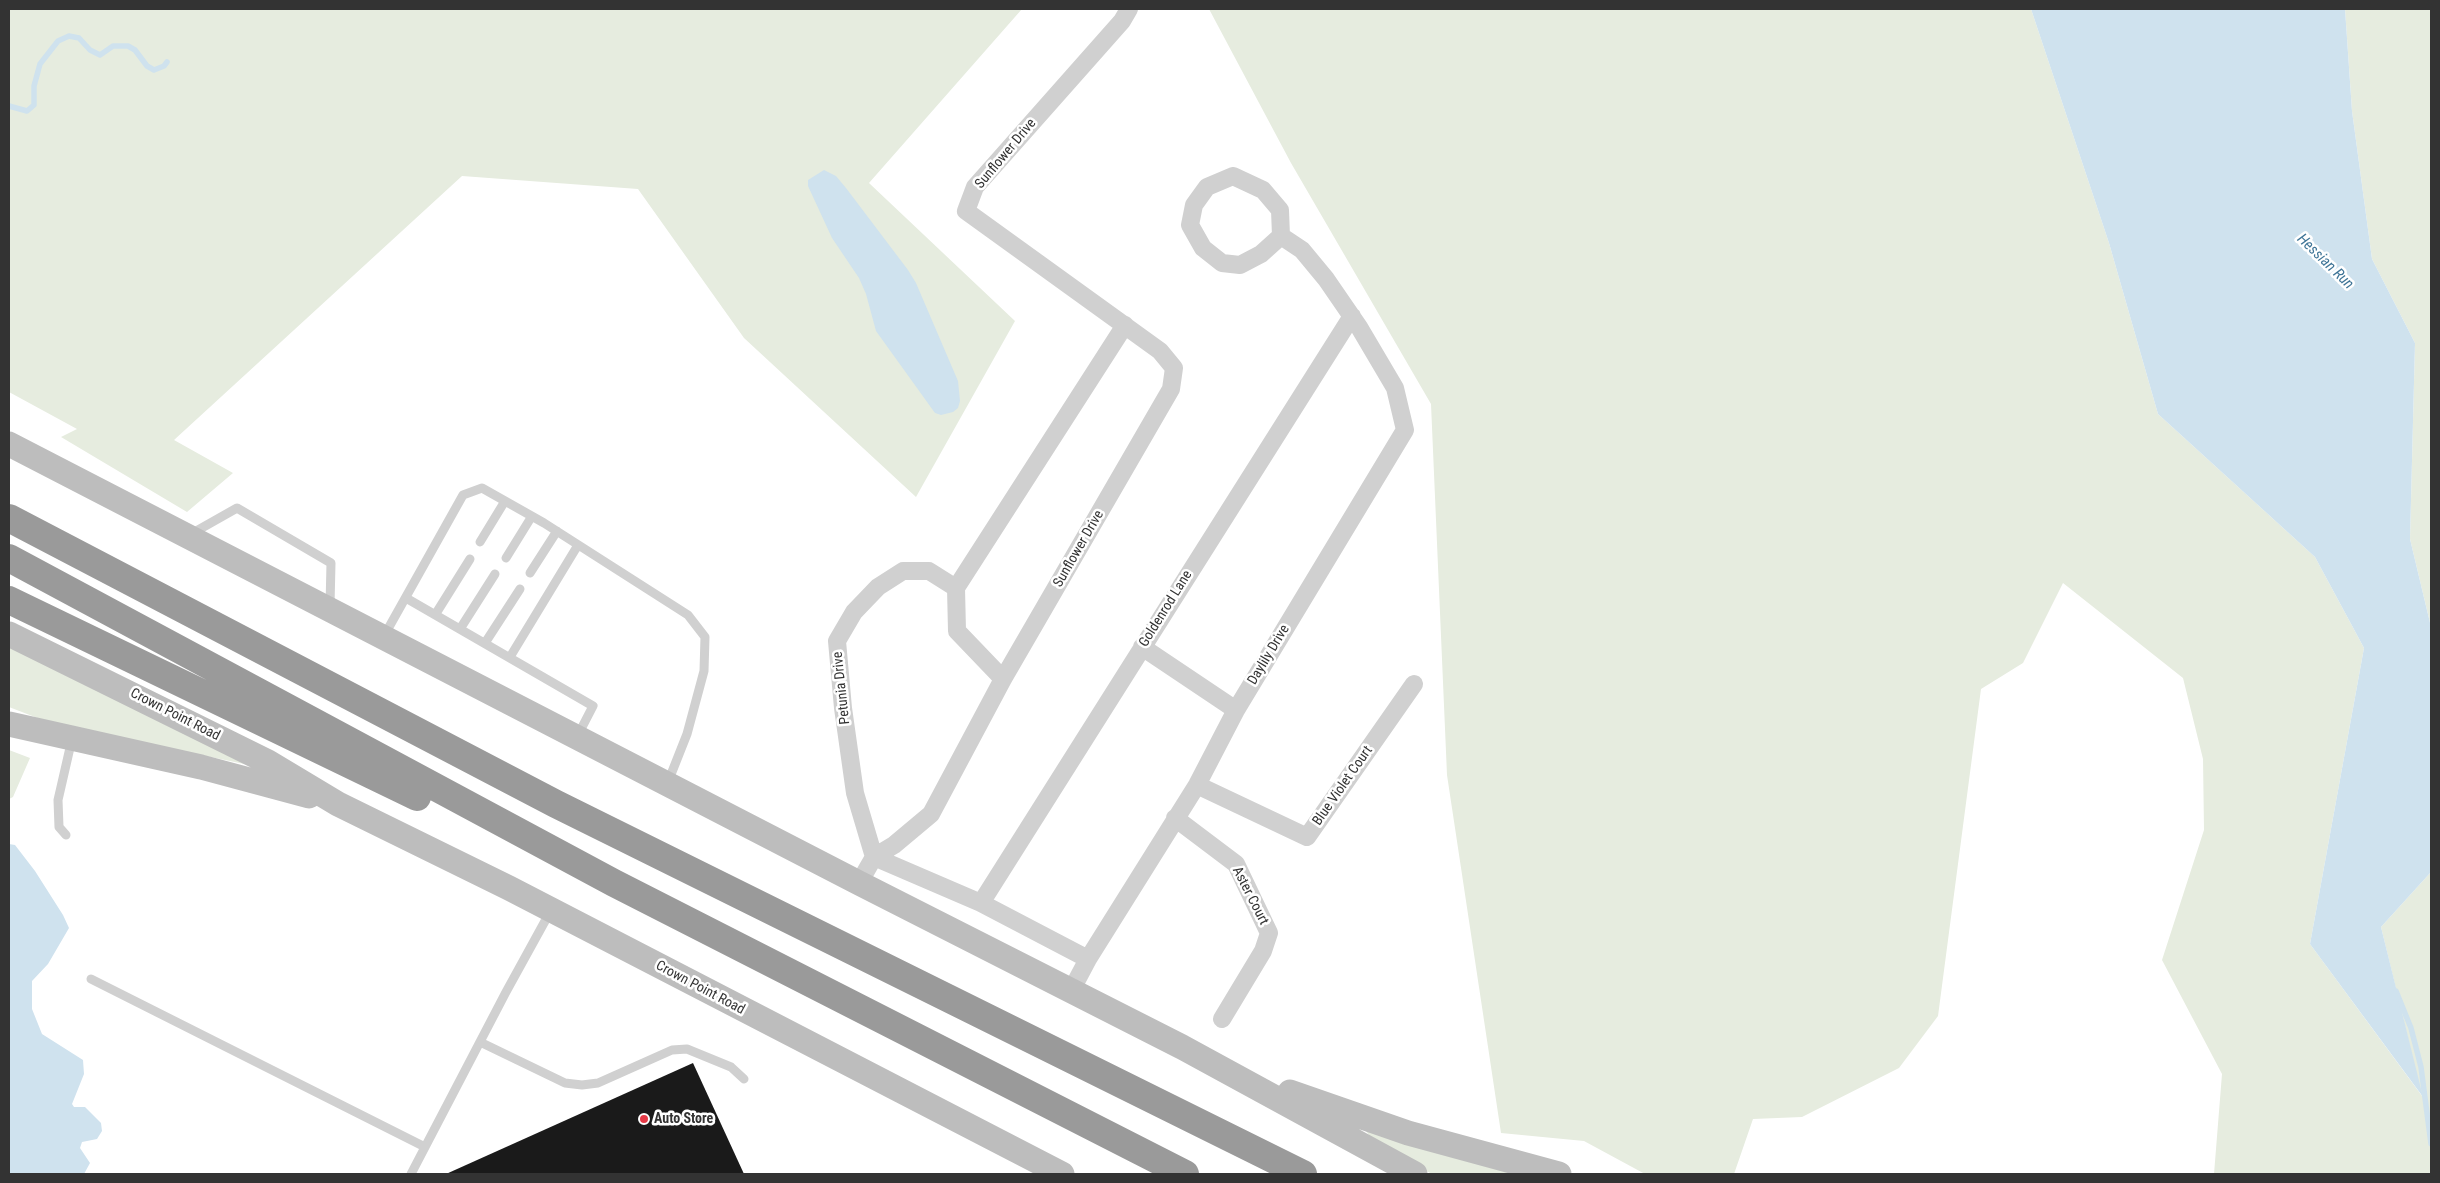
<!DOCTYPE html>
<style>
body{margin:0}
#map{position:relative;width:2440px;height:1183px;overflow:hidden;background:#fff;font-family:"Roboto Condensed",sans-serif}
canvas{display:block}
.frame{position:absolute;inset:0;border:10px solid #333;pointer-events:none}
</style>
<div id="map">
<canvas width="2440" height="1183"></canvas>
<div class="frame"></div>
</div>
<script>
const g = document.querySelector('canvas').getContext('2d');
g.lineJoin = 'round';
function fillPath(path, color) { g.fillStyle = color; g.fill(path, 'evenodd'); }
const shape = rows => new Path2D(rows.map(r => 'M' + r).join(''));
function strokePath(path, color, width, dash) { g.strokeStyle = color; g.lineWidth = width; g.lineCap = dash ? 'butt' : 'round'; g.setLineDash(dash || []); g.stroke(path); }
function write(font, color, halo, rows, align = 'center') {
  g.font = font + ' "Roboto Condensed",sans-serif'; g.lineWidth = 5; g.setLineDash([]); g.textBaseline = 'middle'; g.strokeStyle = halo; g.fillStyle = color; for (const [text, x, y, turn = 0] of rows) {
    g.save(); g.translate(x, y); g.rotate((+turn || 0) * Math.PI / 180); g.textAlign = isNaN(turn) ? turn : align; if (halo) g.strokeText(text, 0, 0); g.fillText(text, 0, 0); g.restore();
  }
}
fillPath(shape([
 [9,9,1022,9,869,183,1015,321,916,497,744,338,638,189,462,176,174,440,233,473,187,512,61,437,77,429,9,392],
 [1209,9,2031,9,2109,243,2158,414,2315,557,2364,648,2310,944,2422,1096,2381,927,2431,872,2431,1174,2214,1174,2222,1074,2162,960,2204,830,2203,759,2183,678,2063,583,2023,663,1981,689,1938,1016,1899,1068,1802,1117,1753,1119,1734,1174,1645,1174,1584,1141,1501,1133,1447,775,1431,404,1291,163],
 [2345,9,2431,9,2431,627,2410,539,2415,343,2372,259,2352,111],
 [9,645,249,765,53,724,9,707],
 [9,750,30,758,13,797,9,799],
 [1365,1130,1531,1174,1432,1174,1376,1144]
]), '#e6ecdf');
fillPath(shape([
 [2031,9,2345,9,2352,111,2372,259,2415,343,2410,539,2431,627,2431,872,2381,927,2423,1097,2310,944,2364,648,2315,557,2158,414,2109,243],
 [824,170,836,176,846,188,908,270,916,283,958,381,960,401,958,408,953,412,941,415,935,413,876,331,866,294,859,278,832,238,808,186,808,180],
 [9,844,15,845,35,871,63,915,69,928,48,964,32,981,32,1009,42,1034,83,1060,84,1074,72,1104,74,1107,85,1107,101,1123,102,1131,97,1139,82,1142,80,1148,90,1163,84,1174,9,1174]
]), '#cfe2ee');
strokePath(shape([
 [9,106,27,111,34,105,34,86,40,64,58,41,69,36,79,38,90,50,100,55,113,46,128,46,135,50,147,66,154,70,164,66,167,62],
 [2396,991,2411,1028,2421,1067,2431,1144]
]), '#cfe2ee', 5.5);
fillPath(shape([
 [693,1063,744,1174,446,1174]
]), '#1a1a1a');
strokePath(shape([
 [191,534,237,508,331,563,330,606],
 [480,542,505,501],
 [506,558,532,516],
 [530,573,557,531],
 [406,598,593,706,578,735],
 [435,615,470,559],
 [460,629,495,574],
 [384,636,463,495,482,488,544,523,688,615,705,637,704,671,687,734,668,782],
 [485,643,520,589],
 [510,657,578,545],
 [66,835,59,827,58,800,72,739],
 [91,979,425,1147],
 [480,1042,565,1083,582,1085,598,1083,672,1050,687,1049,731,1067,744,1079],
 [411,1174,506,992,550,912]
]), '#d0d0d0', 9);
strokePath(shape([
 [1233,176,1263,190,1280,210,1281,236,1261,254,1240,265,1222,263,1203,248,1190,225,1194,205,1207,187,1233,176],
 [956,588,929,571,903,571,878,587,854,612,837,641,843,708,855,793,874,857,981,903,1088,959],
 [1142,647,1236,710],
 [1003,679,957,631,956,588,1125,325],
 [1197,785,1307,837,1414,684],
 [1175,818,1236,864,1269,933,1263,951,1222,1019],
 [859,883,874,857,894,845,931,814,1003,679,1171,389,1174,368,1160,351,966,211,975,187,1122,21,1129,9],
 [981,903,1352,316],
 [1071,991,1088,959,1197,785,1236,710,1405,430,1395,388,1359,327,1326,279,1302,250,1281,236]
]), '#d0d0d0', 18);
strokePath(shape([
 [9,444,859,883,1182,1047,1415,1174],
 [9,634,268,762,338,804,509,888,1062,1174],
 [9,724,201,767,309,796],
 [1290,1092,1408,1133,1559,1174]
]), '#bdbdbd', 25);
strokePath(shape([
 [9,518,556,804,1303,1174],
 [9,558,614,883,1185,1174],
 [9,600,417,797]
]), '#9a9a9a', 28);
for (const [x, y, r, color] of [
 [644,1119,5,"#e63946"]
]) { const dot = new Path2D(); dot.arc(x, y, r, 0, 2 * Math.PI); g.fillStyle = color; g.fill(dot); strokePath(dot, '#fff', 2); }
write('14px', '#333', '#fff', [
 ["Sunflower Drive",1006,154,-50],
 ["Sunflower Drive",1079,549,-60],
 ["Goldenrod Lane",1166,609,-58],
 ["Daylily Drive",1269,655,-59],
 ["Petunia Drive",842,688,-96],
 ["Crown Point Road",175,715,27],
 ["Blue Violet Court",1343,786,-55],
 ["Aster Court",1250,896,63],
 ["Crown Point Road",700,988,28]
]);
write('bold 14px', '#333', '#fff', [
 ["Auto Store",654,1119]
], 'left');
write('italic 15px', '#3f7597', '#fff', [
 ["Hessian Run",2325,262,44]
]);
</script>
